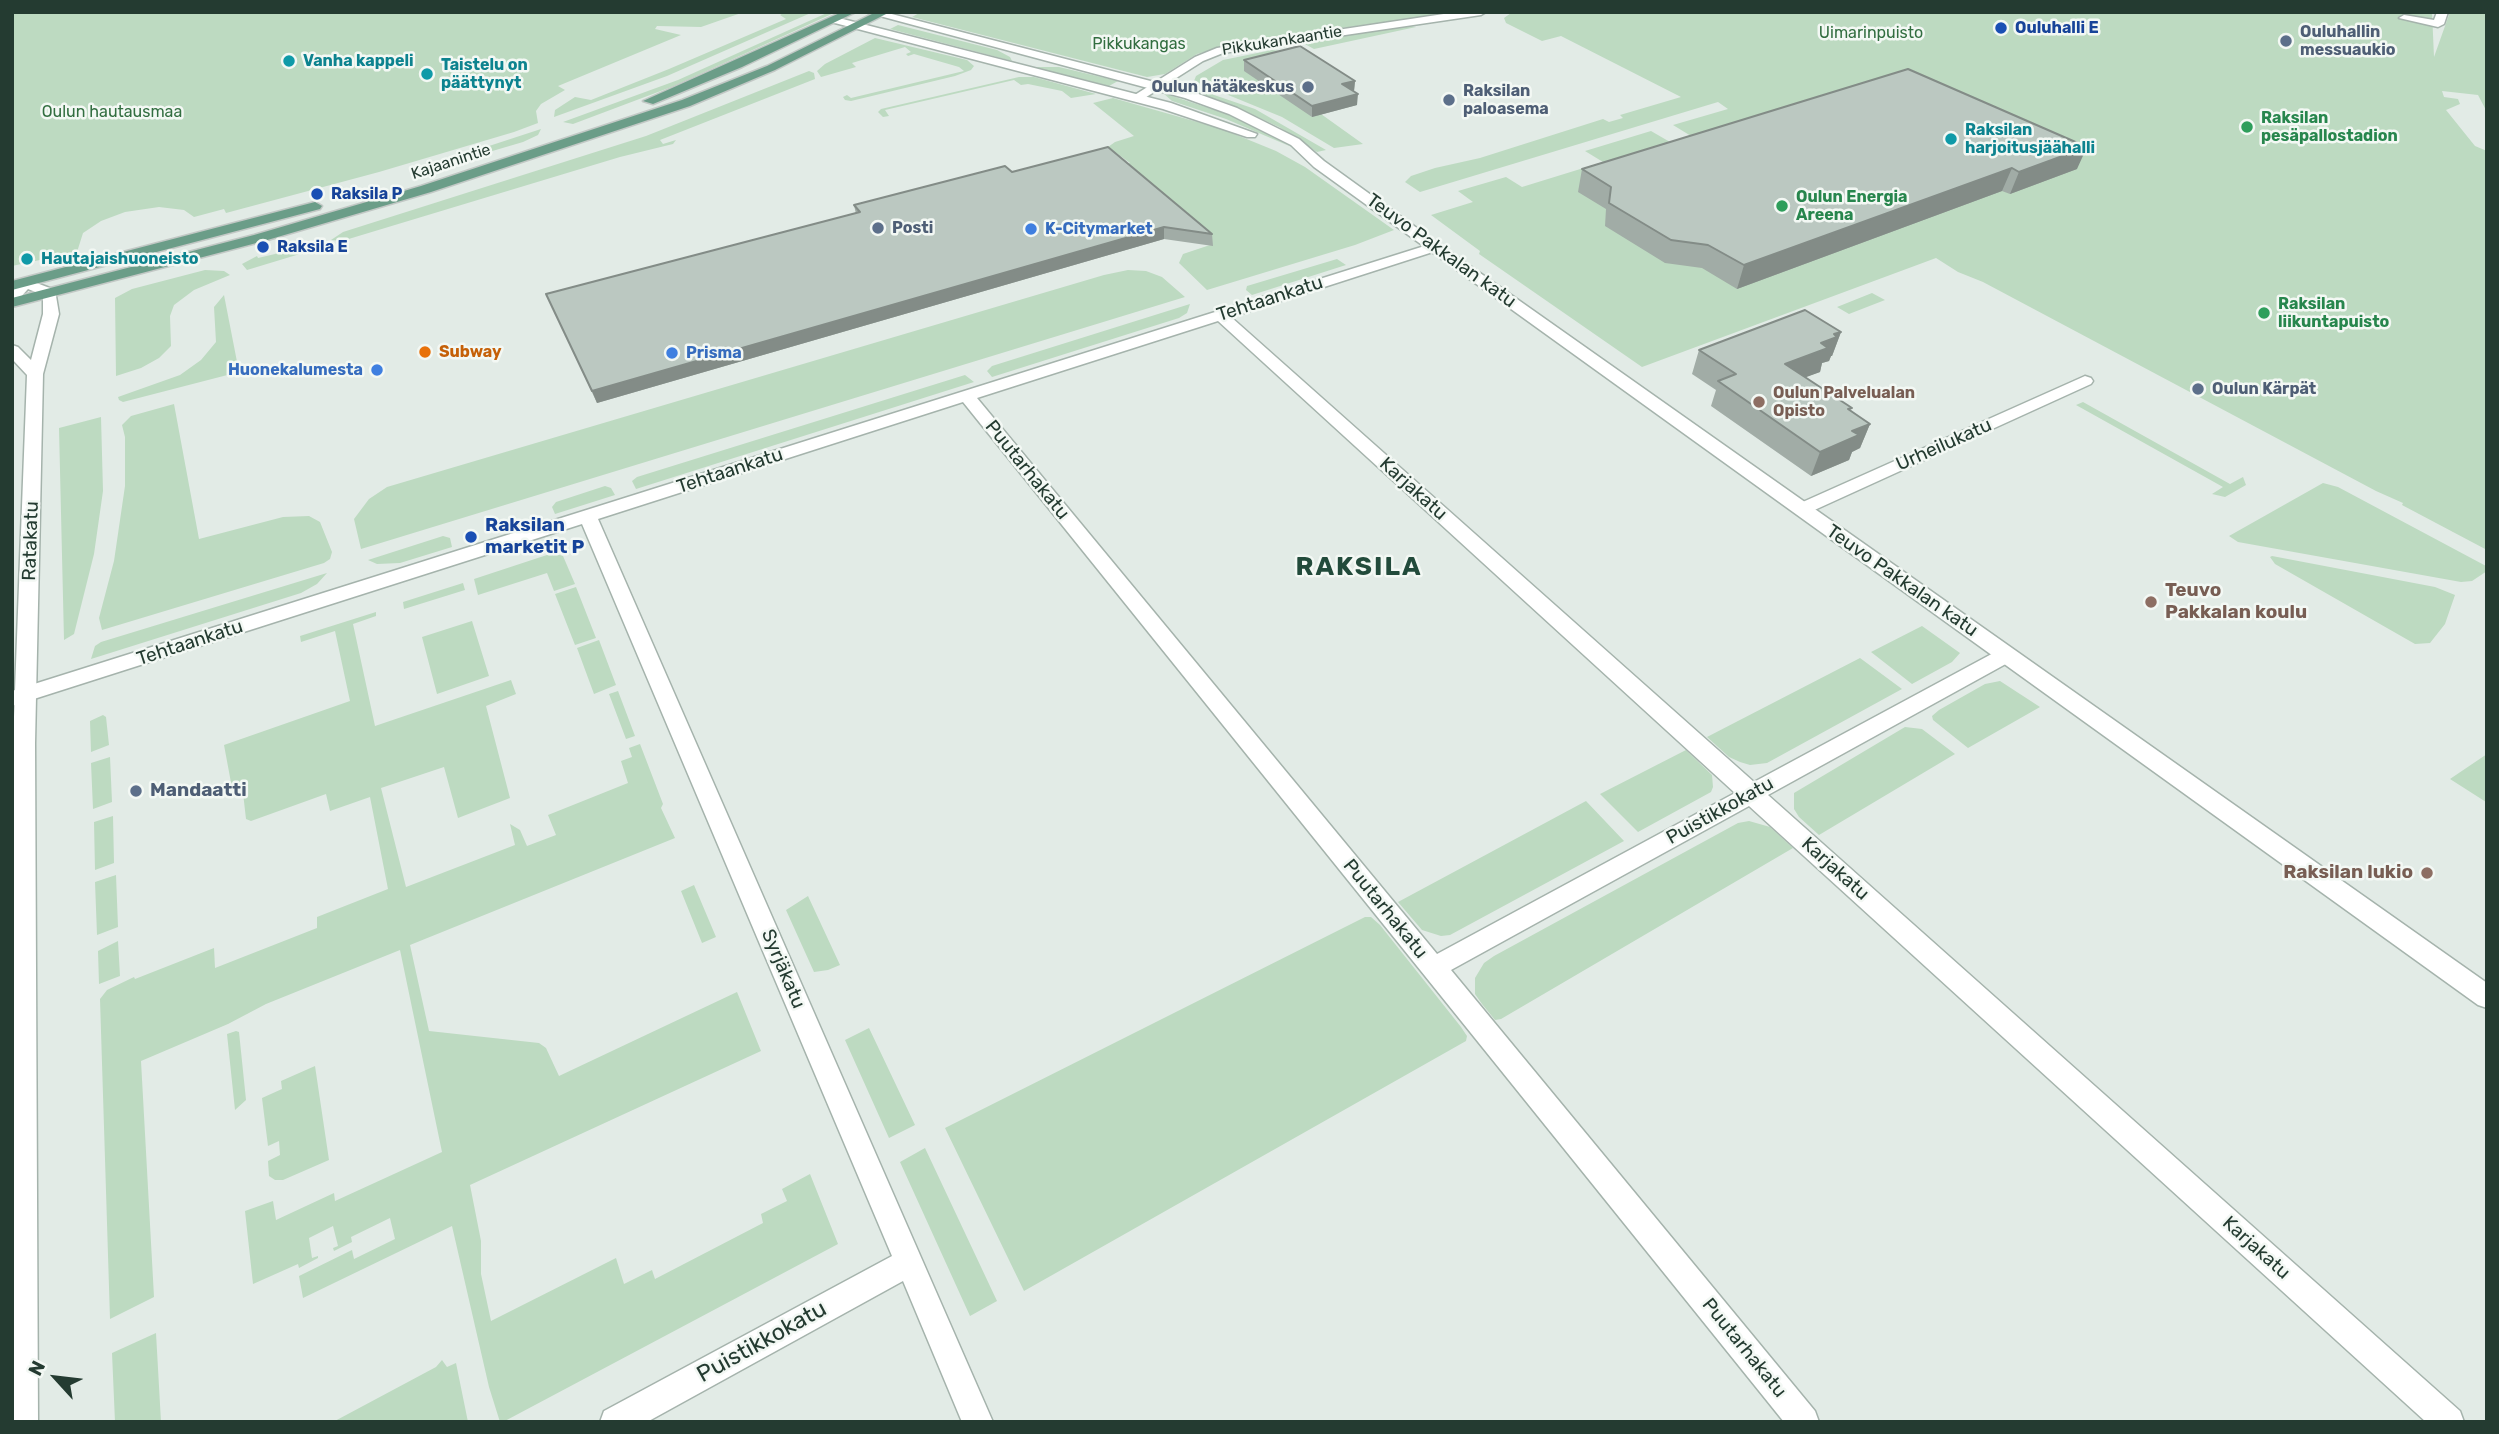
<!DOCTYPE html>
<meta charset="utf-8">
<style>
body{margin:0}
#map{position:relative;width:2499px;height:1434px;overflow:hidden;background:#e2ebe6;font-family:Rubik,sans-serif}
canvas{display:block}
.frame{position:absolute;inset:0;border:14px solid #243b31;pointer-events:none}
.north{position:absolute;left:21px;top:1343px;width:70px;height:70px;-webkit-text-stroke:5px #f3f8f4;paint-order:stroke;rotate:297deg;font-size:19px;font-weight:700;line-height:28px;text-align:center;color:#243b31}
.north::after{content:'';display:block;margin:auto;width:24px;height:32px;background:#243b31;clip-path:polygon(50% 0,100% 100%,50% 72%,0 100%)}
</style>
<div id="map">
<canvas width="2499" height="1434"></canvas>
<div class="frame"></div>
<div class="north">N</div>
</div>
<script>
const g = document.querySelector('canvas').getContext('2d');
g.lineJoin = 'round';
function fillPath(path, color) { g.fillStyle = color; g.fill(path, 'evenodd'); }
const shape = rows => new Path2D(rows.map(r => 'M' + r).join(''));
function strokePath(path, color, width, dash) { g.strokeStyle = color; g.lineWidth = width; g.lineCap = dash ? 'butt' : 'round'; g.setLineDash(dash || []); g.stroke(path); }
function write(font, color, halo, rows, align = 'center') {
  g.font = font + ' Rubik,sans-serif'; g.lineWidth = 5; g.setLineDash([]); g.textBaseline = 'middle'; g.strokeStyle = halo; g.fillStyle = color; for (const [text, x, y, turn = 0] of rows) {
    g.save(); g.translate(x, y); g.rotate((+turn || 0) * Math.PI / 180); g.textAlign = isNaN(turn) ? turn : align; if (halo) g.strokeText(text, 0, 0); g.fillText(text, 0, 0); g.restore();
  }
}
fillPath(shape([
 [12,12,744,12,701,27,657,26,655,29,681,35,558,86,565,90,541,104,536,111,538,123,514,132,379,172,226,213,224,209,194,217,184,210,159,207,125,212,101,221,83,233,77,252,12,266],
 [785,12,813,12,667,76,554,117,555,110,575,97,591,100,669,69,786,19,780,15],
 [829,12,836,12,674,86,573,124,563,122,678,80],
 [921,12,1455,12,1236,43,1197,54,1165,74,1147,77,912,17],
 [2432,12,2434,57,2450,12,2487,12,2487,112,2478,95,2442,91,2444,97,2458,99,2460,104,2446,110,2475,146,2487,151,2487,550,2402,505,2403,503,2376,491,1983,282,1958,272,1936,258,1642,367,1479,254,1480,251,1431,215,1473,202,1458,191,1506,177,1522,187,1603,162,1585,151,1651,131,1670,142,1691,136,1673,125,1728,109,1718,102,1420,192,1405,182,1411,176,1435,168,1480,158,1603,119,1609,122,1623,118,1620,115,1681,97,1561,36,1542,41,1506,23,1504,18,1511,13],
 [898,25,997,50,1010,57,1012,61,890,29],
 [1410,26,1416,27,1314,49,1301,42],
 [875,38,967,60,974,66,971,70,955,76,851,101,845,100,843,97,847,95,851,98,964,71,959,67,914,54,908,56,906,54,911,52,905,47,852,63,856,67,821,77,817,71,825,64],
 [1272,50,1283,51,1312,117,1321,114,1363,144,1334,148,1282,117,1194,81,1196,76,1223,60],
 [1034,67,1059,67,1118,81,1109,86],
 [809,71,814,73,815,79,660,140,663,144,676,140,673,144,620,157,342,241,331,240,343,232,646,136],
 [1019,77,1034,77,1096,94,1071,98,1062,91,1028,84,1021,85,1014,80,885,110,889,116,883,117,878,112,881,109],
 [1179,83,1255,109,1326,150,1317,152,1279,127,1227,103,1186,89],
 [1163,93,1230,115,1294,148,1226,119,1172,101],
 [1113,98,1222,129,1276,151,1305,167,1394,230,1355,245,1207,290,1179,263,1183,254,1210,245,1116,165,1130,163,1108,147,1115,142,1134,136,1093,103],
 [541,129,538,135,523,142,438,167,434,164],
 [288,247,313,250,247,270,242,264,257,256,258,258,275,254],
 [1337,259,1346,265,1252,295,1246,290,1247,286],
 [205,270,224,271,230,275,194,290,174,305,170,316,171,346,159,358,141,368,116,376,115,298,132,289],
 [1128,270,1146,271,1162,277,1185,297,361,549,354,519,369,499,387,487,1104,275],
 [1872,293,1885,300,1849,314,1837,307],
 [224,295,239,372,123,402,119,400,118,397,180,375,201,360,216,342,214,307],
 [1190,304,1187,313,1179,318,992,377,987,371,992,366],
 [965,375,974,382,636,489,632,481,637,477],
 [2083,402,2230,484,2243,477,2246,485,2225,497,2212,494,2223,487,2076,405],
 [174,404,199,539,283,517,309,516,320,522,332,552,330,559,324,563,102,630,99,618,114,561,125,486,125,437,122,425,131,416],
 [101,417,103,491,94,554,74,634,64,640,59,428],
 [2323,483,2338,487,2486,566,2487,571,2472,581,2461,582,2238,542,2229,536],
 [605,486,611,488,615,495,555,514,552,507,556,502],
 [443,536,450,538,452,547,400,563,377,564,368,560],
 [553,553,563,556,575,584,554,591,547,573,478,595,474,579],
 [2272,556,2435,587,2455,595,2445,624,2430,643,2415,644,2275,564,2270,557],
 [327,573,317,584,301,593,91,659,95,646,101,642],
 [463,583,465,590,404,609,403,602],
 [576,587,596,638,575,645,555,594],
 [376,612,376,616,353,624,375,726,511,680,516,694,486,706,510,798,458,818,444,767,381,788,406,887,515,845,510,824,520,830,527,846,556,835,548,815,628,783,621,761,632,757,629,748,640,744,663,804,661,808,675,838,410,945,429,1031,539,1043,546,1048,559,1076,737,992,761,1051,470,1185,481,1241,481,1274,491,1321,616,1258,624,1284,652,1270,655,1279,763,1223,761,1214,787,1201,782,1189,810,1174,838,1244,503,1422,500,1422,489,1387,452,1226,303,1298,299,1276,352,1250,354,1259,395,1239,390,1218,351,1237,352,1242,334,1251,333,1248,338,1246,333,1226,309,1238,312,1258,318,1256,318,1258,299,1268,298,1264,253,1284,245,1211,273,1201,276,1220,334,1193,335,1201,442,1152,400,950,266,1004,228,1024,141,1061,154,1297,110,1319,100,999,107,990,134,977,135,979,214,948,215,968,317,928,317,917,388,889,370,797,330,811,326,794,251,821,246,819,242,784,232,788,224,745,350,701,335,631,301,642,300,636],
 [472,621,489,676,437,694,422,637],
 [1922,626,1960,653,1952,662,1912,684,1871,652],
 [599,640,616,685,594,694,577,648],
 [1860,658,1902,689,1767,763,1750,765,1740,762,1729,757,1707,737],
 [2000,681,2040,707,1968,748,1933,720,1932,716,1939,710,1985,684],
 [618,691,635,736,626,739,609,694],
 [103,715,106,717,109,745,91,752,90,721],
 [1905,727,1922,729,1955,754,1819,835,1799,817,1794,809,1794,793],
 [1686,750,1712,775,1713,787,1711,792,1638,832,1600,794],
 [2487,754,2487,801,2486,802,2450,779],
 [110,757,112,802,93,809,91,763],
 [1586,801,1624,841,1450,935,1441,936,1422,930,1398,902],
 [113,816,114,863,95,870,94,822],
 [1749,821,1770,827,1793,848,1501,1019,1495,1020,1482,1004,1475,994,1475,978,1484,963,1494,956,1738,823],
 [116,875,118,927,97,935,95,882],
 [694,885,716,937,702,943,681,891],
 [808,896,840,965,828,970,814,972,786,910],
 [1365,917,1371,917,1380,925,1461,1027,1467,1036,1466,1041,1024,1291,945,1128],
 [118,941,120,976,99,984,98,951],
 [869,1028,915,1125,889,1138,845,1040],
 [236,1031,239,1032,246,1100,235,1110,227,1034],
 [315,1066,329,1160,283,1180,275,1180,269,1176,268,1161,280,1155,279,1141,268,1146,262,1098,282,1089,281,1081],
 [925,1148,997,1301,970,1316,900,1162],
 [156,1333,161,1422,115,1422,112,1353],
 [442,1360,447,1367,456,1363,468,1422,333,1422,436,1367]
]), '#bddac1');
const minor = shape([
 [1457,12,1486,12,1481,15,1223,53,1203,61,1140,101,1130,98,1195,57,1217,48,1457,12],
 [2437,12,2448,12,2444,24,2438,27,2399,18,2404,15,2434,20,2437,12],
 [1434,243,1439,244,1439,250,1231,317,1754,782,1999,650,2013,650,2016,655,2013,660,1768,795,2460,1411,2464,1422,2426,1422,1749,806,1451,970,1815,1411,1819,1422,1784,1422,963,402,598,519,993,1422,962,1422,903,1281,647,1422,600,1422,604,1411,892,1256,582,524,12,706,12,691,1434,243],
 [1218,321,1735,793,1437,954,977,398,1218,321],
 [2085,376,2091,378,2093,381,2091,384,1808,513,1796,513,1793,509,1796,505,2085,376]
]);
const tertiary = shape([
 [865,12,884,12,1193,92,1237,108,1299,139,1324,161,1439,244,2487,983,2487,1008,2478,1005,1429,250,1314,167,1291,145,1229,114,1185,98,865,12],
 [835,17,1171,103,1257,134,1255,137,1247,137,1163,109,831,22,830,20,835,17],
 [26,279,55,290,59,314,43,374,35,743,38,1422,12,1422,13,743,27,375,12,359,12,345,18,347,31,360,43,314,43,295,28,289,17,301,12,302,12,289,21,280,26,279]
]);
const primary = shape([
 [842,12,856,12,742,67,653,104,643,101,842,12],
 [876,12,890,12,775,70,690,106,431,192,264,241,12,307,12,298,254,235,421,186,682,100,767,66,876,12],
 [315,202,322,206,320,209,12,290,12,281,315,202]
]);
strokePath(minor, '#a5b3ac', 3);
strokePath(tertiary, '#a5b3ac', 3);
strokePath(primary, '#c2c8c5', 3);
fillPath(minor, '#fff');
fillPath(tertiary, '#fff');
fillPath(primary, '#6b9d88');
fillPath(shape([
 [1244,60,1355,81,1354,91,1357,105,1312,117,1244,71],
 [1908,69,2077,169,2010,194,2002,191,1737,289,1702,268,1665,263,1605,226,1606,209,1578,192,1582,169],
 [1012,172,1212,234,1213,246,1164,239,597,403,546,294,856,214,854,205],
 [1841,332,1832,356,1831,356,1829,361,1822,363,1820,372,1805,377,1851,411,1870,424,1860,448,1852,452,1849,460,1811,476,1711,406,1716,390,1692,374,1699,350]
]), '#a1aca6');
fillPath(shape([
 [1355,81,1354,91,1342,84],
 [1358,94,1357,105,1312,117,1312,106],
 [2087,147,2077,169,2010,194,2019,172],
 [2012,168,2002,191,1737,289,1744,265],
 [1164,227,1164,239,597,403,592,391],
 [1841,332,1832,356,1831,356,1829,361,1822,363,1820,372,1777,388,1785,364,1834,334],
 [1870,424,1860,448,1852,452,1849,460,1811,476,1820,452,1852,431]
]), '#838c87');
const building = shape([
 [1300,46,1355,81,1342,84,1358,94,1312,106,1244,60,1300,46],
 [1908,69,2087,147,2019,172,2012,168,1744,265,1708,245,1671,240,1609,203,1611,187,1582,169,1908,69],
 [1108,147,1212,234,1164,227,592,391,546,294,860,212,854,205,1005,166,1012,172,1108,147],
 [1805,310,1841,332,1834,334,1837,337,1821,343,1828,348,1785,364,1852,408,1848,409,1870,424,1852,431,1859,435,1820,452,1718,381,1736,374,1699,350,1805,310]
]);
fillPath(building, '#bbc8c1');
strokePath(building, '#838c87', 2);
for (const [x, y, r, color] of [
 [2001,28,7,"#1a4fb4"],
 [2286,41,7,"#5c6f8a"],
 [289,61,7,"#0f9aa8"],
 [427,74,7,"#0f9aa8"],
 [1308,87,7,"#5c6f8a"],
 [1449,100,7,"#5c6f8a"],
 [2247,127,7,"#2e9e5b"],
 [1951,139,7,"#0f9aa8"],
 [317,194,7,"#1a4fb4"],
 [1782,206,7,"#2e9e5b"],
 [878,228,7,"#5c6f8a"],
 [1031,229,7,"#3f7fe0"],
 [263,247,7,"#1a4fb4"],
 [27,259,7,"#0f9aa8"],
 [2264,313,7,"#2e9e5b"],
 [425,352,7,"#e8710a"],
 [672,353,7,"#3f7fe0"],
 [377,370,7,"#3f7fe0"],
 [2198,389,7,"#5c6f8a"],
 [1759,402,7,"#8d6e63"],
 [471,537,7,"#1a4fb4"],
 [2151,602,7,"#8d6e63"],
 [136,791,7,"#5c6f8a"],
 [2427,873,7,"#8d6e63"]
]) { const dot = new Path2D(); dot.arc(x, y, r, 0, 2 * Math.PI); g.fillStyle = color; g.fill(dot); strokePath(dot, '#f3f8f4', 2.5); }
write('bold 16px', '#164399', '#f3f8f4', [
 ["Ouluhalli E",2015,28],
 ["Raksila P",331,194],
 ["Raksila E",277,247]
], 'left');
write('bold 16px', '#4e5e75', '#f3f8f4', [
 ["Ouluhallin",2300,32],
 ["messuaukio",2300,50],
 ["Oulun hätäkeskus",1294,87,"right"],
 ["Raksilan",1463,91],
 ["paloasema",1463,109],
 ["Posti",892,228],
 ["Oulun Kärpät",2212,389]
], 'left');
write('16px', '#326e40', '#f3f8f4', [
 ["Uimarinpuisto",1871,33],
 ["Pikkukangas",1139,44],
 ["Oulun hautausmaa",112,112]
]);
write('16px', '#243b31', '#f3f8f4', [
 ["Pikkukankaantie",1282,41,-9],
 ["Kajaanintie",451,162,-18]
]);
write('bold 16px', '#0d838f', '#f3f8f4', [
 ["Vanha kappeli",303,61],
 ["Taistelu on",441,65],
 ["päättynyt",441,83],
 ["Raksilan",1965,130],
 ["harjoitusjäähalli",1965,148],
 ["Hautajaishuoneisto",41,259]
], 'left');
write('bold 16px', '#27864d', '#f3f8f4', [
 ["Raksilan",2261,118],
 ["pesäpallostadion",2261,136],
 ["Oulun Energia",1796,197],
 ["Areena",1796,215],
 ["Raksilan",2278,304],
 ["liikuntapuisto",2278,322]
], 'left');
write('bold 16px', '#366cbe', '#f3f8f4', [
 ["K-Citymarket",1045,229],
 ["Prisma",686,353],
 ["Huonekalumesta",363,370,"right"]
], 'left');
write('bold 16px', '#c56008', '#f3f8f4', [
 ["Subway",439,352]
], 'left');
write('bold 16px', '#785e54', '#f3f8f4', [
 ["Oulun Palvelualan",1773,393],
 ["Opisto",1773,411]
], 'left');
write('19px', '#243b31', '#f3f8f4', [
 ["Teuvo Pakkalan katu",1441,251,36],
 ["Tehtaankatu",1270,299,-18],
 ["Urheilukatu",1944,445,-24],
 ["Puutarhakatu",1027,470,51],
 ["Tehtaankatu",730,471,-18],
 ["Karjakatu",1413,489,42],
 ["Ratakatu",31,541,-88],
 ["Teuvo Pakkalan katu",1902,581,35],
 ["Tehtaankatu",190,643,-18],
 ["Puistikkokatu",1720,811,-29],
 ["Karjakatu",1835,869,42],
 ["Puutarhakatu",1385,909,51],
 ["Syrjäkatu",783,969,67],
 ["Karjakatu",2256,1248,42],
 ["Puutarhakatu",1744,1348,51]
]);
write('bold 19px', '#164399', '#f3f8f4', [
 ["Raksilan",485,526],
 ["marketit P",485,548]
], 'left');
write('bold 19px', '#785e54', '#f3f8f4', [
 ["Teuvo",2165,591],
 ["Pakkalan koulu",2165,613],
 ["Raksilan lukio",2413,873,"right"]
], 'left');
write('bold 19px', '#4e5e75', '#f3f8f4', [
 ["Mandaatti",150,791]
], 'left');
write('23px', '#243b31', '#f3f8f4', [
 ["Puistikkokatu",762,1342,-29]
]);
g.letterSpacing = '2px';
write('bold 26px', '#224b3b', '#f3f8f4', [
 ["RAKSILA",1359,567]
]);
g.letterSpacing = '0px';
</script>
